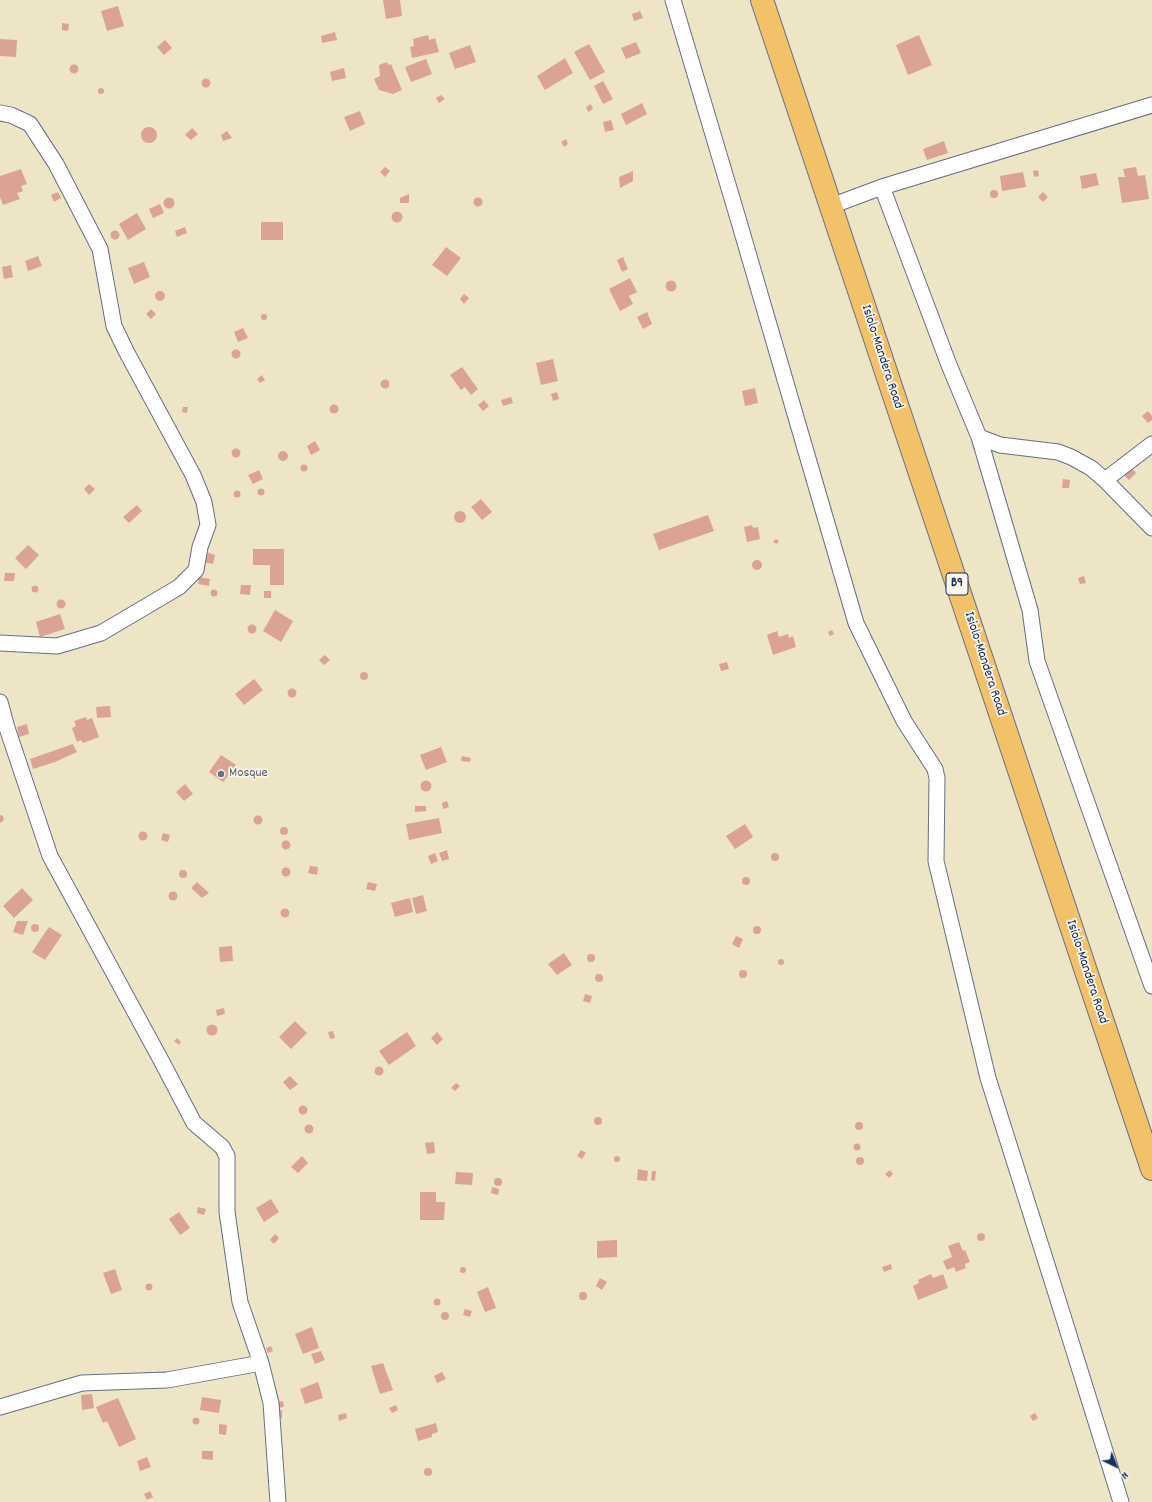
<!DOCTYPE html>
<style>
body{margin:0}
#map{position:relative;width:1152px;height:1502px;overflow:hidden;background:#eee5c7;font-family:Dekko,sans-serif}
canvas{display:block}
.north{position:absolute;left:1096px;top:1446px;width:40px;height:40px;-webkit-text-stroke:3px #fbf7ec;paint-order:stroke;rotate:137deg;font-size:11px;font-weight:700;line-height:16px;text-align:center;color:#1b2f5e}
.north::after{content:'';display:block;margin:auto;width:14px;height:18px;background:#1b2f5e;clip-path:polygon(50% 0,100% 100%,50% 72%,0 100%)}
</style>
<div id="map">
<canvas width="1152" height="1502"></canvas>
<div class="north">N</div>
</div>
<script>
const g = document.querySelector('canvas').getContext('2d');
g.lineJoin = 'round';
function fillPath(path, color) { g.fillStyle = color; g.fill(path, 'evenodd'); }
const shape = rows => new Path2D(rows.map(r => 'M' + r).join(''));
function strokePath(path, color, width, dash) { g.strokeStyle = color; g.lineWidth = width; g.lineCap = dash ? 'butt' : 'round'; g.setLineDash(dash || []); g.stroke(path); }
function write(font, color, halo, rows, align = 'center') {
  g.font = font + ' Dekko,sans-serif'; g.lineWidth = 3.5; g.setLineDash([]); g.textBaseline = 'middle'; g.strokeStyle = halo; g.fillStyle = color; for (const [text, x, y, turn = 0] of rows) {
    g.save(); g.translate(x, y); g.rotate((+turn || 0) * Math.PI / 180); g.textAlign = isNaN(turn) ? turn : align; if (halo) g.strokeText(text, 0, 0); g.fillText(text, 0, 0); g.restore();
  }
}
fillPath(shape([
 [383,0,400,0,402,16,386,19],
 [118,6,124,26,107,31,101,11],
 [640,11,643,18,634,21,632,14],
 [62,23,69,24,68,31,62,30],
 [335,32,337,40,322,43,321,36],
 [428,35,429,40,435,38,439,52,412,58,410,47,414,46,413,39],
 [919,35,932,65,908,75,896,45],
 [0,39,17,40,16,57,0,56],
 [165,40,172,48,164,55,157,47],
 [636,42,641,53,626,59,621,48],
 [589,44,605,72,590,80,574,52],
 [470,45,476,62,455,69,449,53],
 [565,58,573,73,545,90,537,76],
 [426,59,432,74,411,82,405,67],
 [387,62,388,65,391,64,402,90,393,94,379,90,374,79,380,76,379,65],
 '69.5 69a4.5 4.5 0 1 1 9 0a4.5 4.5 0 1 1-9 0Z',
 [344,68,346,78,332,81,330,72],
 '201.5 83a4.5 4.5 0 1 1 9 0a4.5 4.5 0 1 1-9 0Z',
 [603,81,613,99,603,104,594,86],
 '98 91a3 3 0 1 1 6 0a3 3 0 1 1-6 0Z',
 [441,95,445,99,439,103,436,98],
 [642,103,647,114,626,125,621,114],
 [591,104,593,109,588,112,586,107],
 [360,111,365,124,350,131,344,117],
 [611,120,614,130,605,132,603,122],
 '141 135a8 8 0 1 1 16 0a8 8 0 1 1-16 0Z',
 [192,128,198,134,191,140,185,135],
 [227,131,232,138,223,141,221,135],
 [566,139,568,144,564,147,561,142],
 [944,141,948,153,927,160,923,149],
 [385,167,390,171,385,177,380,172],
 [1136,167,1138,176,1145,175,1149,199,1122,203,1118,177,1125,177,1123,169],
 [21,169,27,184,21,186,23,191,17,193,20,199,3,205,0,197,0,176],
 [1038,170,1039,176,1034,177,1033,171],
 [633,171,633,181,620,188,619,177],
 [1023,172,1026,187,1002,191,1000,176],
 [1096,173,1099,185,1082,189,1080,176],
 '990 194a4 4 0 1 1 8 0a4 4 0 1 1-8 0Z',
 [58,192,61,198,54,202,51,195],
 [1043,192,1048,197,1043,202,1038,197],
 [409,194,409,203,400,203,400,198],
 '163.5 203a5.5 5.5 0 1 1 11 0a5.5 5.5 0 1 1-11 0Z',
 '473.5 202a4.5 4.5 0 1 1 9 0a4.5 4.5 0 1 1-9 0Z',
 [160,204,164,213,153,218,149,209],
 '391.5 217a5.5 5.5 0 1 1 11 0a5.5 5.5 0 1 1-11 0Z',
 [137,213,146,229,128,240,119,224],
 [261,222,283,222,283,240,261,240],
 [185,227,187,233,177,237,175,231],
 '110.5 235a4.5 4.5 0 1 1 9 0a4.5 4.5 0 1 1-9 0Z',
 [446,247,461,258,447,276,432,265],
 [38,256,42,266,28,271,25,261],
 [623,257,628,269,622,272,617,260],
 [144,262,150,277,134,284,128,268],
 [11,265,13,277,4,279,2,267],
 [630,278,637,292,629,296,633,304,620,311,609,289],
 '665.5 286a5.5 5.5 0 1 1 11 0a5.5 5.5 0 1 1-11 0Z',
 '155 296a5 5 0 1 1 10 0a5 5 0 1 1-10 0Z',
 [464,294,469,298,464,304,460,299],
 [151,309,156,314,151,319,146,314],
 [647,312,652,324,643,329,637,317],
 '261 317a3 3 0 1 1 6 0a3 3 0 1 1-6 0Z',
 [243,328,248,338,238,342,234,332],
 '231.5 354a4.5 4.5 0 1 1 9 0a4.5 4.5 0 1 1-9 0Z',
 [553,359,558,381,541,385,536,363],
 [462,367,478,389,471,395,465,387,461,390,450,375],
 [262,375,265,380,260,383,257,379],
 '380.5 384a4.5 4.5 0 1 1 9 0a4.5 4.5 0 1 1-9 0Z',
 [755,388,758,403,745,406,742,391],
 [557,392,559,399,553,401,551,394],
 [511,397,513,403,503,406,501,400],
 [484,400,489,406,483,411,478,405],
 '329.5 409a4.5 4.5 0 1 1 9 0a4.5 4.5 0 1 1-9 0Z',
 [183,407,188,407,187,413,182,412],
 [1148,411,1152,416,1152,420,1148,423,1142,416],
 [315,441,320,450,311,455,307,446],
 '231.5 453a4.5 4.5 0 1 1 9 0a4.5 4.5 0 1 1-9 0Z',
 '278 456a5 5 0 1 1 10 0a5 5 0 1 1-10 0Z',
 '300.5 468a3.5 3.5 0 1 1 7 0a3.5 3.5 0 1 1-7 0Z',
 [1129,465,1136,473,1129,480,1121,472],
 [259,470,263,479,253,484,248,475],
 [1063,479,1070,480,1069,488,1062,488],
 [89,484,95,489,89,495,84,489],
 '257.5 492a3.5 3.5 0 1 1 7 0a3.5 3.5 0 1 1-7 0Z',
 '233.5 494a3.5 3.5 0 1 1 7 0a3.5 3.5 0 1 1-7 0Z',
 [481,499,492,512,482,520,471,507],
 [137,505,142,511,129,523,123,517],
 '454 517a6 6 0 1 1 12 0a6 6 0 1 1-12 0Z',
 [708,515,714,531,659,550,653,534],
 [752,525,753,528,758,527,760,539,747,542,744,527],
 [776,539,779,541,777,544,773,542],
 [28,545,39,555,26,569,15,558],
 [253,549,284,549,284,585,270,585,270,565,253,565],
 [206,552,215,555,213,564,203,562],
 '752 565a5 5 0 1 1 10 0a5 5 0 1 1-10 0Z',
 [5,573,15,573,14,581,4,581],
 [1084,576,1086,583,1080,584,1078,578],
 [199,577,210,579,209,586,198,584],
 [241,585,251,585,250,595,240,594],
 '31.5 589a3.5 3.5 0 1 1 7 0a3.5 3.5 0 1 1-7 0Z',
 '210.5 593a3.5 3.5 0 1 1 7 0a3.5 3.5 0 1 1-7 0Z',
 [264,591,271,591,271,598,264,598],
 '56.5 604a4.5 4.5 0 1 1 9 0a4.5 4.5 0 1 1-9 0Z',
 [275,610,293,621,281,642,263,631],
 [60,614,65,629,40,637,36,622],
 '247.5 629a4.5 4.5 0 1 1 9 0a4.5 4.5 0 1 1-9 0Z',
 [832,630,834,634,830,636,828,632],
 [777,631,779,637,788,634,789,638,793,636,796,647,773,655,767,635],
 [325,655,330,660,324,665,319,660],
 [727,662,729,669,721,671,719,664],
 '360 676a4 4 0 1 1 8 0a4 4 0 1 1-8 0Z',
 [254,679,263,690,244,705,235,694],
 '287.5 693a4.5 4.5 0 1 1 9 0a4.5 4.5 0 1 1-9 0Z',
 [110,706,111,717,97,718,96,707],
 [86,717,87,720,92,718,99,737,83,743,81,740,77,742,72,728,76,726,74,721],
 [27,724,29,734,19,737,17,727],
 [73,744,77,752,55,762,33,769,30,759],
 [441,747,447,762,426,770,420,755],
 [221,755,236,765,230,772,233,774,230,778,228,776,223,782,209,772],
 [462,756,471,758,470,762,461,761],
 '420.5 786a5.5 5.5 0 1 1 11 0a5.5 5.5 0 1 1-11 0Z',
 [185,784,193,794,184,801,176,792],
 [447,801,449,807,443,809,442,803],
 [415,806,426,806,426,811,415,812],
 [0,815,3,816,4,819,3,821,0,823],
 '253.5 820a4.5 4.5 0 1 1 9 0a4.5 4.5 0 1 1-9 0Z',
 [439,818,442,833,409,840,406,824],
 [745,824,753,837,735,849,726,836],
 '280 831a4 4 0 1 1 8 0a4 4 0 1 1-8 0Z',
 '138.5 836a4.5 4.5 0 1 1 9 0a4.5 4.5 0 1 1-9 0Z',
 [163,833,170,835,168,842,161,840],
 '281.5 845a4.5 4.5 0 1 1 9 0a4.5 4.5 0 1 1-9 0Z',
 [447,850,449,859,442,861,439,853],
 [435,853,438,861,431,864,428,856],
 '771 857a4 4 0 1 1 8 0a4 4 0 1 1-8 0Z',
 [310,866,318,867,317,875,308,873],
 '281.5 872a4.5 4.5 0 1 1 9 0a4.5 4.5 0 1 1-9 0Z',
 '179 874a4 4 0 1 1 8 0a4 4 0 1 1-8 0Z',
 '742 881a4 4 0 1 1 8 0a4 4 0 1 1-8 0Z',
 [197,882,209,893,202,898,191,888],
 [368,882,377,884,375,891,366,889],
 [22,888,33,900,14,918,3,906],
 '168.5 896a4.5 4.5 0 1 1 9 0a4.5 4.5 0 1 1-9 0Z',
 [423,895,427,911,416,914,412,898],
 [410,898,413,912,395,917,391,903],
 '280.5 913a4.5 4.5 0 1 1 9 0a4.5 4.5 0 1 1-9 0Z',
 [17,921,28,921,23,935,13,932],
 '31 928a4 4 0 1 1 8 0a4 4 0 1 1-8 0Z',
 '753 930a4 4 0 1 1 8 0a4 4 0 1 1-8 0Z',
 [49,927,62,935,45,960,32,952],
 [736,936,743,939,739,948,732,944],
 [232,946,233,961,220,962,219,947],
 [564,953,572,965,557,975,548,964],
 '587 958a4 4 0 1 1 8 0a4 4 0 1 1-8 0Z',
 '778 962a3 3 0 1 1 6 0a3 3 0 1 1-6 0Z',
 '739 974a4 4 0 1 1 8 0a4 4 0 1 1-8 0Z',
 '595 978a4 4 0 1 1 8 0a4 4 0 1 1-8 0Z',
 [585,994,592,996,590,1003,583,1001],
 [224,1008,225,1014,217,1016,216,1010],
 [295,1021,307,1033,291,1049,279,1037],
 '206.5 1030a5.5 5.5 0 1 1 11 0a5.5 5.5 0 1 1-11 0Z',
 [333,1031,335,1038,330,1039,328,1032],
 [407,1032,416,1046,389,1065,379,1051],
 [437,1032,443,1039,437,1045,431,1038],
 [177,1038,181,1042,179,1045,174,1041],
 '374.5 1071a4.5 4.5 0 1 1 9 0a4.5 4.5 0 1 1-9 0Z',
 [290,1076,298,1084,290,1090,283,1082],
 [456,1083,460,1086,455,1091,451,1088],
 '298.5 1110a4.5 4.5 0 1 1 9 0a4.5 4.5 0 1 1-9 0Z',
 '594 1121a4 4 0 1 1 8 0a4 4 0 1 1-8 0Z',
 '855 1126a4 4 0 1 1 8 0a4 4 0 1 1-8 0Z',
 '304.5 1129a4.5 4.5 0 1 1 9 0a4.5 4.5 0 1 1-9 0Z',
 [434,1142,435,1153,427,1154,425,1143],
 '853.5 1147a3.5 3.5 0 1 1 7 0a3.5 3.5 0 1 1-7 0Z',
 [581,1150,586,1153,582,1159,577,1156],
 '614 1159a3 3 0 1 1 6 0a3 3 0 1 1-6 0Z',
 [302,1156,308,1163,298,1173,291,1167],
 '856 1161a4 4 0 1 1 8 0a4 4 0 1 1-8 0Z',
 [638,1169,648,1171,647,1181,637,1180],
 [890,1170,893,1174,889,1178,885,1174],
 [652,1171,656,1171,655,1181,651,1180],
 [456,1172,473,1173,472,1185,455,1184],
 '494 1182a4 4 0 1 1 8 0a4 4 0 1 1-8 0Z',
 [492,1187,499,1189,498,1195,491,1193],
 [420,1192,436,1192,436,1202,445,1202,444,1220,420,1220],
 [271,1199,279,1212,264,1222,256,1208],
 [198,1207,206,1209,204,1215,197,1213],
 [179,1212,190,1228,180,1235,169,1219],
 '977 1237a4 4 0 1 1 8 0a4 4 0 1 1-8 0Z',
 [275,1234,279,1238,274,1244,270,1240],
 [617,1240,617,1257,597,1258,597,1241],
 [959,1242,963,1251,965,1250,970,1262,965,1264,966,1268,956,1272,954,1267,947,1270,943,1261,952,1257,948,1246],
 [891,1264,892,1269,884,1272,882,1267],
 '460 1270a3 3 0 1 1 6 0a3 3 0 1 1-6 0Z',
 [115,1269,122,1290,111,1294,103,1273],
 [931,1274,933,1278,943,1274,948,1288,918,1300,913,1286,919,1283,918,1280],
 [600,1278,607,1282,602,1290,596,1286],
 '145.5 1287a3.5 3.5 0 1 1 7 0a3.5 3.5 0 1 1-7 0Z',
 [488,1287,496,1308,485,1312,477,1292],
 '579 1296a4 4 0 1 1 8 0a4 4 0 1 1-8 0Z',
 '433.5 1302a3.5 3.5 0 1 1 7 0a3.5 3.5 0 1 1-7 0Z',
 [465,1309,472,1311,470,1317,463,1315],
 '441 1316a4 4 0 1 1 8 0a4 4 0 1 1-8 0Z',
 [312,1327,319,1348,303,1354,295,1334],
 [271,1346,273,1351,268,1353,266,1348],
 [321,1351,325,1360,315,1364,311,1354],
 [383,1363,393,1390,380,1394,371,1366],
 [442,1372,446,1379,437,1383,434,1376],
 [318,1382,323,1398,305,1404,300,1389],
 [92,1394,94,1408,82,1410,81,1395],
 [202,1397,221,1400,219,1413,200,1410],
 [118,1398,136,1439,119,1447,107,1421,103,1423,96,1407],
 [283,1401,284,1407,277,1408,276,1402],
 [396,1405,398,1410,392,1413,389,1408],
 [276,1410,282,1410,282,1418,276,1418],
 [346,1413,347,1418,339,1421,338,1415],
 [1035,1413,1038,1418,1033,1421,1030,1416],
 '192.5 1421a3.5 3.5 0 1 1 7 0a3.5 3.5 0 1 1-7 0Z',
 [436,1423,438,1432,432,1434,432,1437,418,1441,415,1429],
 [219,1424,227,1425,226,1435,219,1434],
 [202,1451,213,1451,213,1460,202,1459],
 [147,1457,151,1467,140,1471,137,1461],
 '424 1472a4 4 0 1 1 8 0a4 4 0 1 1-8 0Z',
 [150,1491,153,1497,147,1500,144,1494]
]), '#daa396');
const street = shape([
 [673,0,737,215,856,623,904,721,935,769,937,778,936,861,988,1078,1054,1287,1121,1502],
 [0,113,11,115,30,124,56,164,100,249,114,326,126,351,193,475,204,502,208,525,200,547,196,570,179,587,101,633,57,646,0,643],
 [882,187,949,365,979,437,1030,610,1037,661,1152,986],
 [831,206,882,187,1152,105],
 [979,437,1000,445,1058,452,1071,457,1091,468,1105,480,1152,528],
 [1105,480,1152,444],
 [0,702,7,728,50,856,162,1062,194,1123,222,1147,227,1156,227,1212,240,1302,261,1363,271,1403,278,1502],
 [0,1407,82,1383,167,1380,261,1363]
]);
const highway = shape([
 [762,0,1152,1169]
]);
strokePath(street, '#656f83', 17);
strokePath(highway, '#656f83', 24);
strokePath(street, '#fff', 15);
strokePath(highway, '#f2c26a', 22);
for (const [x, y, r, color] of [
 [221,774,4,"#6b7280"]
]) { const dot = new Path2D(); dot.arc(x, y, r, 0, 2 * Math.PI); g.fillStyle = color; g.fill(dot); strokePath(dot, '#fbf7ec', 1.5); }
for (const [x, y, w] of [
 [957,584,22]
]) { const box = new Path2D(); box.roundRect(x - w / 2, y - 11, w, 22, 3); g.fillStyle = '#fbf7ec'; g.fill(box); strokePath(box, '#1b2f5e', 1); }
write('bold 13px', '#1b2f5e', null, [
 ["B9",957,584]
]);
write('14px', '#1b2f5e', '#fbf7ec', [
 ["Isiolo-Mandera Road",881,357,72],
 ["Isiolo-Mandera Road",984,664,72],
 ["Isiolo-Mandera Road",1086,972,72]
]);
write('14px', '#5b616d', '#fbf7ec', [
 ["Mosque",229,774]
], 'left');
</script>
